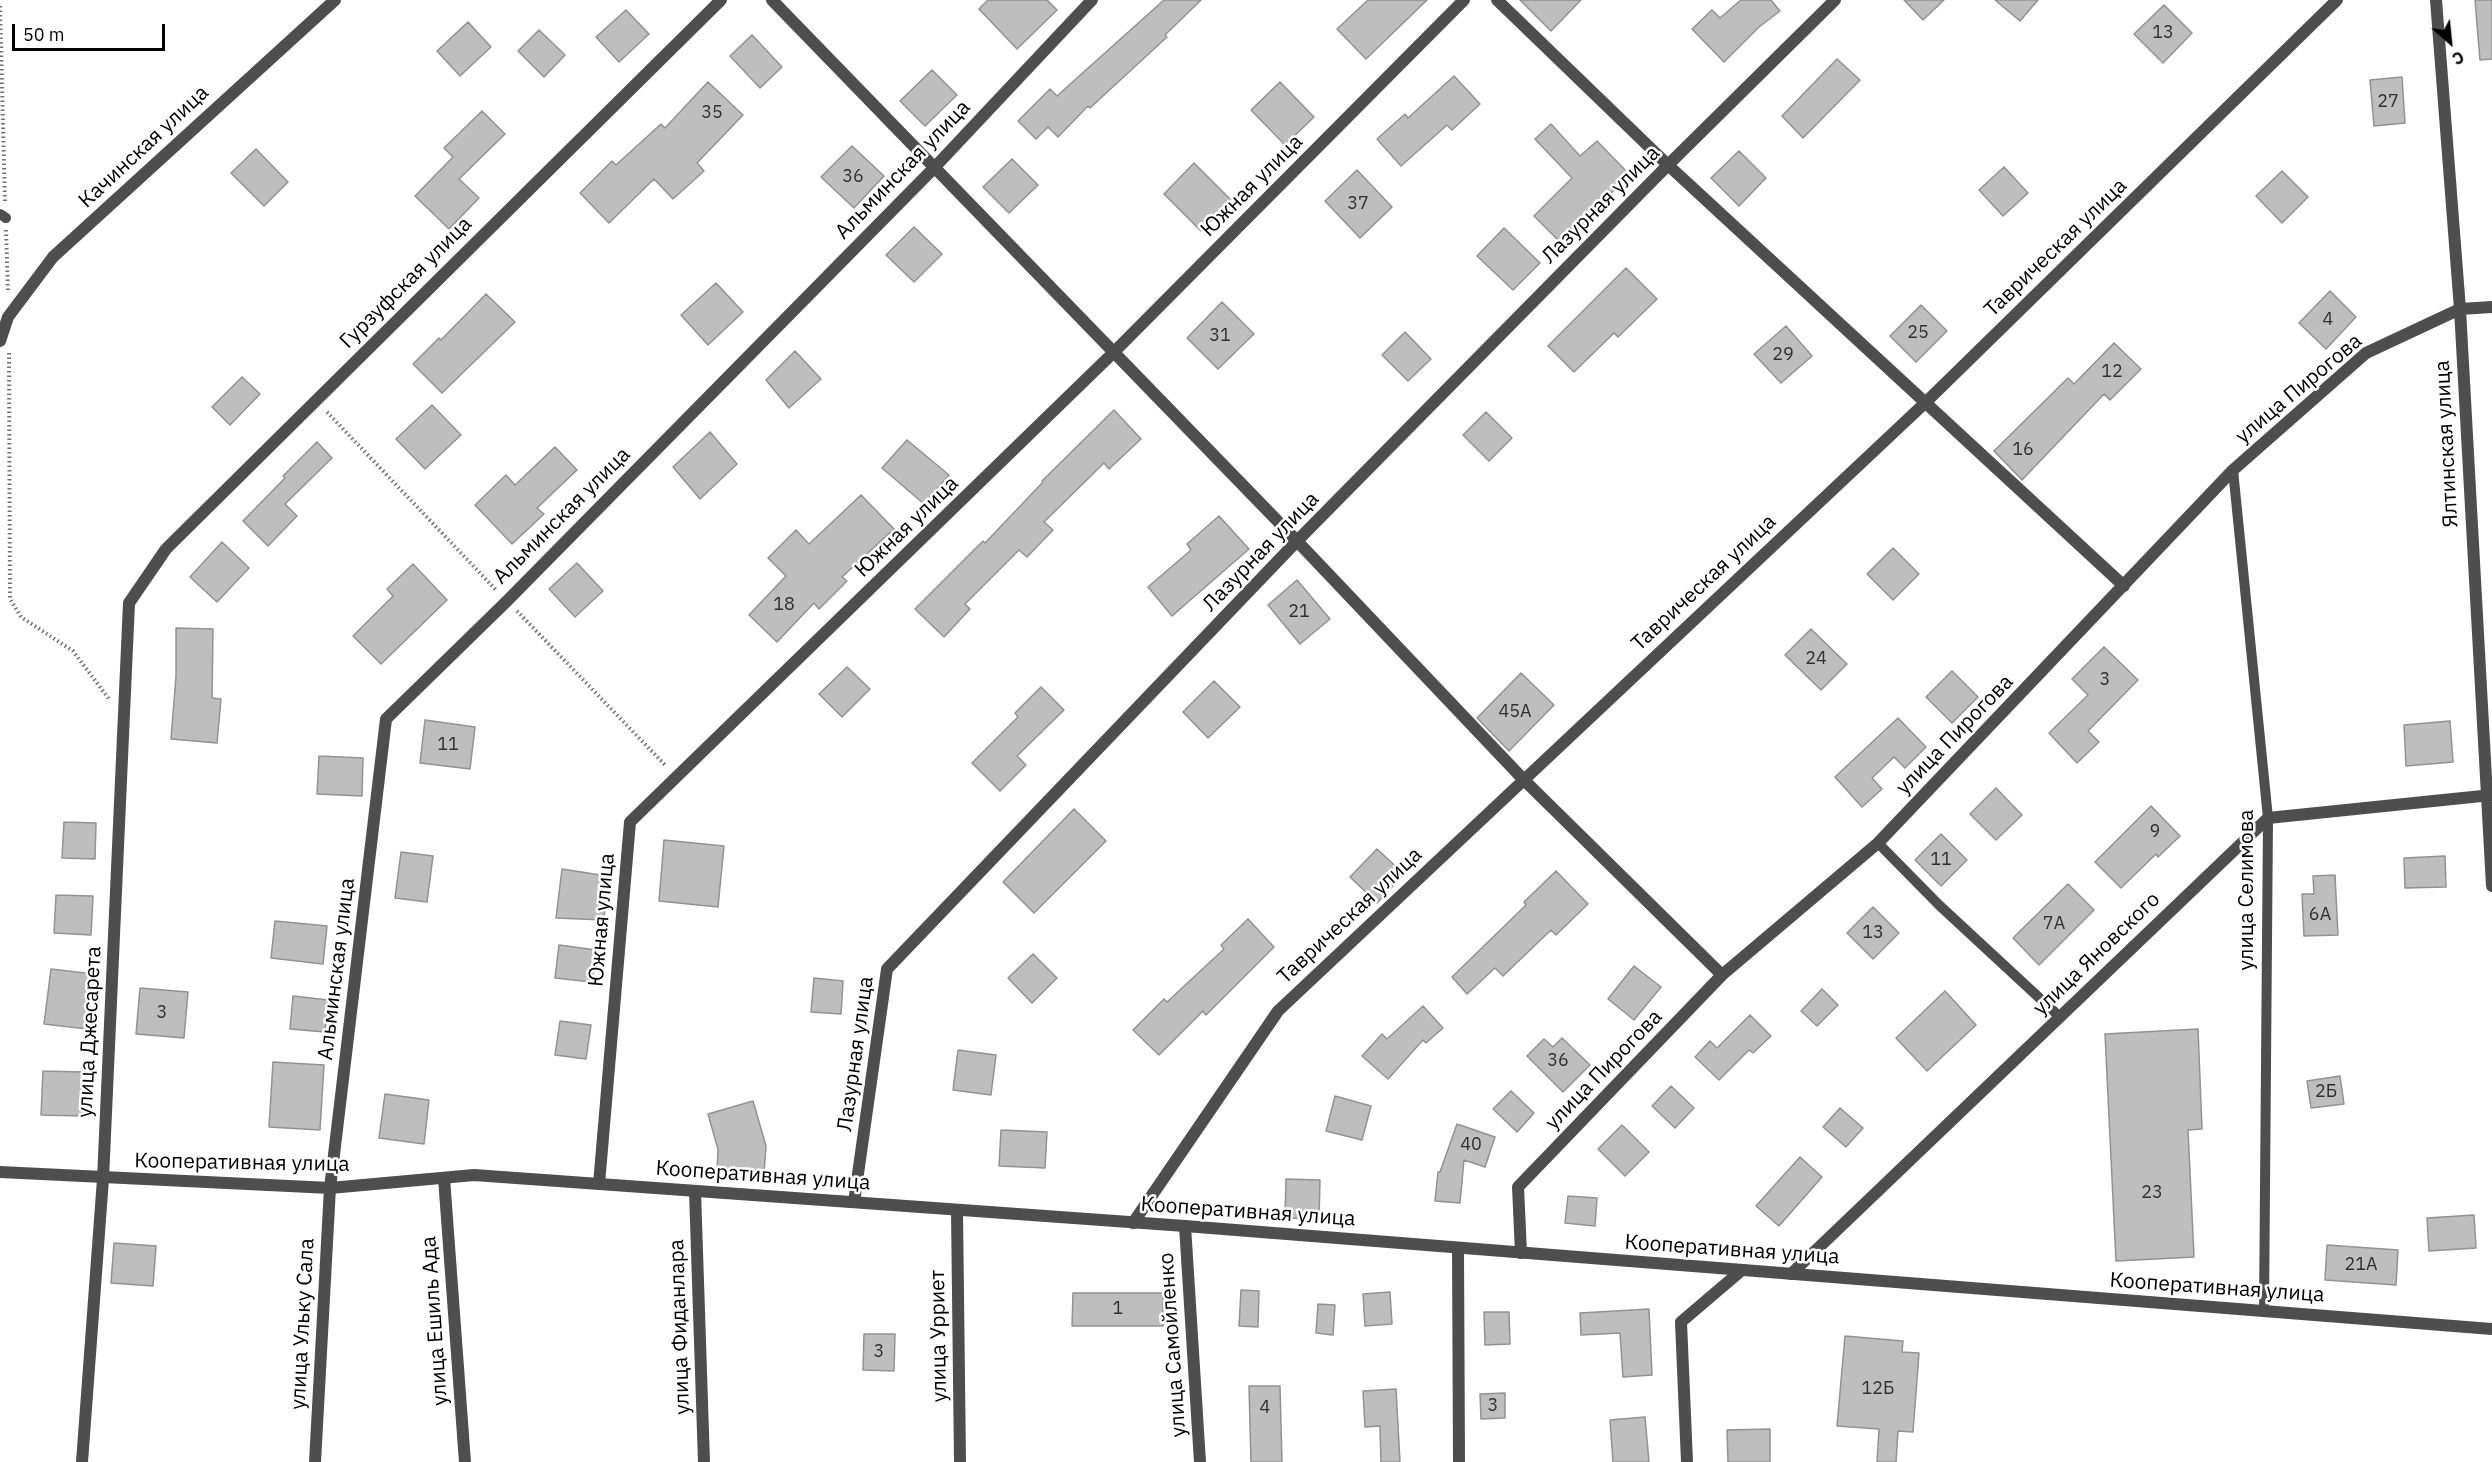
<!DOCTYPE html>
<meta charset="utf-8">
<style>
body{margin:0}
#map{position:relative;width:2492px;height:1462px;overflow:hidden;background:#fff;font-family:"IBM Plex Sans",sans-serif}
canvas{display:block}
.north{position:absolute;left:2420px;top:12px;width:60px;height:60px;-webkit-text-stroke:4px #fff;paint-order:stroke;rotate:153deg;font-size:16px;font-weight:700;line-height:24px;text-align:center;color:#000}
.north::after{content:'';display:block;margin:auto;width:21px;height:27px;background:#000;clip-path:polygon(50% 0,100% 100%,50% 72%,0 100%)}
.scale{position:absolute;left:12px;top:24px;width:153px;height:27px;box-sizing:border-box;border:3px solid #000;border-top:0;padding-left:8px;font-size:18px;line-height:21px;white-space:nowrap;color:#000;-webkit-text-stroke:4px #fff;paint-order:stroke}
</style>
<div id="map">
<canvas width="2492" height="1462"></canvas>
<div class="north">С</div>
<div class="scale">50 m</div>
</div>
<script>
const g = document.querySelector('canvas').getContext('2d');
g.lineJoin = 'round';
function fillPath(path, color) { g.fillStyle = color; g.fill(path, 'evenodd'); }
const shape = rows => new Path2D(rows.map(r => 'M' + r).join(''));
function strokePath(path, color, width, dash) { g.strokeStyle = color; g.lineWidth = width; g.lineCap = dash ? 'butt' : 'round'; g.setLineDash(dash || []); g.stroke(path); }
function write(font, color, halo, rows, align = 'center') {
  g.font = font + ' "IBM Plex Sans",sans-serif'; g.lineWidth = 5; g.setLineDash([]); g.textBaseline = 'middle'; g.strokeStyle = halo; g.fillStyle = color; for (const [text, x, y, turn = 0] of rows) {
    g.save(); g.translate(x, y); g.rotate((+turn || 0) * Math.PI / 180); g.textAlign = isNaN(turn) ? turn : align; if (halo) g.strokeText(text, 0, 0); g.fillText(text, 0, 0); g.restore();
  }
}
const building = shape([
 [988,0,1047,0,1057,10,1017,49,979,9,988,0],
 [1164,0,1201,0,1165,35,1167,37,1090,108,1088,106,1058,137,1048,127,1036,139,1018,121,1050,89,1057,96,1164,0],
 [1368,0,1427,0,1366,59,1337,29,1368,0],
 [1520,0,1581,0,1551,31,1520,0],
 [1741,0,1771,0,1780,11,1759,27,1724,62,1692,29,1712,10,1720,18,1741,0],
 [1904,0,1944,0,1923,20,1904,0],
 [1995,0,2038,0,2020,21,1995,0],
 [2475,0,2492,0,2492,59,2480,60,2475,0],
 [2164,5,2192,33,2163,63,2134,34,2164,5],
 [626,10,649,34,619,62,596,37,626,10],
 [468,22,491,47,460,76,437,51,468,22],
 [539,30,565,55,544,77,518,51,539,30],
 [752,35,782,67,760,88,730,56,752,35],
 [1837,59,1860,80,1803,138,1782,116,1837,59],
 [932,70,957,95,925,126,900,101,932,70],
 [1454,76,1480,104,1452,130,1447,125,1401,166,1377,139,1405,114,1408,118,1454,76],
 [2402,77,2405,123,2374,126,2370,80,2402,77],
 [708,82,743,115,697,163,704,171,673,199,654,179,609,223,580,193,612,161,616,165,661,124,665,128,708,82],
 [1280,82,1314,117,1285,145,1251,110,1280,82],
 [482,111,505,134,459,179,479,198,449,229,415,196,453,157,444,148,482,111],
 [1551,124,1580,156,1597,141,1630,175,1587,216,1590,219,1563,245,1534,216,1572,178,1535,139,1551,124],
 [852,146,884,176,854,208,821,177,852,146],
 [256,149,288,182,264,206,231,173,256,149],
 [1739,151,1766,178,1739,206,1711,178,1739,151],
 [1012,159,1038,185,1009,213,983,187,1012,159],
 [1194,163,1231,200,1201,231,1164,194,1194,163],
 [2004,167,2028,193,2003,216,1979,190,2004,167],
 [1357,170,1392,207,1360,238,1325,201,1357,170],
 [2282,171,2308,197,2282,223,2256,196,2282,171],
 [914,227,942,254,914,282,886,255,914,227],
 [1504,228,1540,263,1513,290,1477,256,1504,228],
 [1626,268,1657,299,1618,337,1614,333,1574,372,1548,346,1626,268],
 [716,283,743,312,708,345,681,315,716,283],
 [2330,291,2356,317,2326,349,2299,323,2330,291],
 [486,294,515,322,442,393,413,364,439,338,441,340,486,294],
 [1222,302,1254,334,1218,369,1187,338,1222,302],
 [1921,305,1947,331,1916,362,1890,336,1921,305],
 [1786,326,1812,356,1781,383,1754,354,1786,326],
 [1405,332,1431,359,1408,381,1382,355,1405,332],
 [2114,343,2141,369,2110,400,2104,394,2022,480,1994,451,2068,378,2074,384,2114,343],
 [795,351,821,379,789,408,766,380,795,351],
 [242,377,260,394,230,425,212,407,242,377],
 [432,405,461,435,425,469,396,439,432,405],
 [1114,410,1141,439,1109,469,1104,463,1044,522,1053,530,1027,557,1019,550,965,604,970,609,944,637,915,609,983,541,985,543,1043,482,1042,481,1114,410],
 [1486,412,1512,438,1489,461,1463,435,1486,412],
 [710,432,737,464,700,499,673,467,710,432],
 [907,440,949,475,924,504,882,468,907,440],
 [317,442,332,458,285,504,297,516,268,546,243,521,285,478,283,476,317,442],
 [555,447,577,470,537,508,544,514,512,544,475,505,506,475,515,485,555,447],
 [861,495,894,529,842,577,847,581,819,609,814,603,777,642,749,615,786,576,768,558,796,530,809,544,861,495],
 [1219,516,1249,549,1172,616,1148,587,1191,550,1187,544,1219,516],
 [222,542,249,568,217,602,190,577,222,542],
 [1893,548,1919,574,1893,600,1867,574,1893,548],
 [577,563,603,591,575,617,549,589,577,563],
 [413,564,447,600,381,664,353,636,393,596,387,589,413,564],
 [1297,580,1330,619,1300,644,1268,605,1297,580],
 [176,628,213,629,212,698,221,699,217,743,171,739,176,676,176,628],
 [1811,629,1847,664,1821,690,1785,655,1811,629],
 [2104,647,2138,680,2088,731,2099,742,2077,763,2049,733,2088,695,2072,679,2104,647],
 [847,667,870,689,842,717,819,694,847,667],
 [1952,671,1978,697,1952,723,1926,697,1952,671],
 [1521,673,1554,705,1509,751,1477,718,1521,673],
 [1214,681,1240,707,1208,738,1183,712,1214,681],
 [1041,687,1064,710,1017,756,1026,765,1000,791,972,763,1018,717,1015,713,1041,687],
 [1898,718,1926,747,1905,768,1894,757,1872,778,1882,789,1862,807,1835,777,1898,718],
 [425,720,475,727,470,769,420,763,425,720],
 [2450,721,2453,762,2406,766,2404,725,2450,721],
 [319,756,363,758,362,796,317,794,319,756],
 [1996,788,2022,815,1996,840,1970,814,1996,788],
 [2151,806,2180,836,2158,857,2156,854,2121,888,2095,862,2151,806],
 [1074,809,1106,841,1034,913,1003,882,1074,809],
 [64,822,96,823,95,859,62,858,64,822],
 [1941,834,1967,860,1941,886,1915,860,1941,834],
 [664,840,724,846,718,907,659,901,664,840],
 [1377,849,1404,874,1377,903,1350,877,1377,849],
 [401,852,433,856,427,902,395,898,401,852],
 [2445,856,2446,887,2405,888,2404,858,2445,856],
 [562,869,607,876,604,920,556,918,562,869],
 [1556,871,1588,904,1556,935,1551,930,1503,976,1495,968,1467,994,1452,977,1526,905,1524,902,1556,871],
 [2335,875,2338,935,2304,936,2302,894,2314,894,2313,876,2335,875],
 [2068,884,2094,910,2039,965,2013,938,2068,884],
 [56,895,93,896,91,935,54,933,56,895],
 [1873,907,1899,933,1873,959,1847,933,1873,907],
 [1248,919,1274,947,1206,1015,1203,1011,1159,1055,1133,1030,1164,999,1167,1002,1224,949,1221,945,1248,919],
 [275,921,327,926,323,964,271,958,275,921],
 [559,945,596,950,592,982,555,978,559,945],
 [1033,954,1057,978,1032,1003,1008,978,1033,954],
 [1634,966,1661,987,1634,1020,1608,999,1634,966],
 [51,969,94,974,87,1029,44,1024,51,969],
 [814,978,843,981,841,1014,811,1012,814,978],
 [140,988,188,992,184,1038,136,1034,140,988],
 [1822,989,1838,1005,1817,1026,1801,1011,1822,989],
 [1945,991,1976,1025,1927,1071,1896,1038,1945,991],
 [293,996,328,1000,325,1032,290,1029,293,996],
 [1423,1006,1443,1028,1426,1043,1423,1040,1388,1079,1362,1056,1382,1034,1387,1039,1423,1006],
 [1750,1015,1771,1036,1753,1053,1749,1050,1719,1080,1695,1057,1710,1041,1717,1048,1750,1015],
 [560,1021,591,1025,586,1059,555,1055,560,1021],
 [2198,1029,2202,1129,2188,1130,2194,1257,2116,1261,2105,1034,2198,1029],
 [1562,1038,1590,1065,1563,1092,1527,1056,1544,1039,1553,1047,1562,1038],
 [958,1050,996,1055,991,1095,953,1090,958,1050],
 [273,1062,324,1065,320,1130,269,1127,273,1062],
 [43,1071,83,1072,82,1116,41,1115,43,1071],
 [2340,1076,2344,1104,2311,1108,2307,1081,2340,1076],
 [1671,1086,1694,1108,1675,1128,1652,1106,1671,1086],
 [1511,1091,1534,1113,1517,1132,1493,1109,1511,1091],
 [385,1094,429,1100,424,1144,379,1138,385,1094],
 [1335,1096,1371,1106,1362,1140,1326,1131,1335,1096],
 [753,1101,766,1146,764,1173,717,1171,718,1149,708,1114,753,1101],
 [1840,1108,1863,1128,1846,1147,1823,1127,1840,1108],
 [1457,1124,1495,1137,1485,1167,1464,1160,1460,1203,1435,1201,1438,1172,1440,1172,1457,1124],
 [1622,1125,1649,1152,1625,1176,1598,1149,1622,1125],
 [1001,1130,1047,1132,1045,1168,999,1166,1001,1130],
 [1800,1157,1822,1177,1779,1226,1756,1206,1800,1157],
 [1286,1179,1320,1180,1319,1219,1285,1218,1286,1179],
 [1568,1196,1597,1198,1595,1226,1565,1223,1568,1196],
 [2474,1215,2476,1248,2429,1251,2427,1218,2474,1215],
 [114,1243,156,1246,153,1286,111,1283,114,1243],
 [2327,1245,2398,1250,2396,1285,2325,1280,2327,1245],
 [1241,1290,1259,1291,1258,1327,1239,1326,1241,1290],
 [1390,1292,1392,1324,1365,1326,1363,1294,1390,1292],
 [1073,1293,1163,1293,1163,1326,1072,1326,1073,1293],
 [1318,1304,1335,1305,1333,1335,1316,1333,1318,1304],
 [1649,1309,1652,1375,1623,1377,1620,1333,1581,1335,1580,1313,1649,1309],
 [1484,1312,1509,1312,1510,1344,1485,1345,1484,1312],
 [864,1334,895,1334,894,1371,863,1370,864,1334],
 [1845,1336,1903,1341,1902,1352,1919,1353,1913,1432,1898,1431,1896,1462,1877,1462,1879,1429,1837,1426,1845,1336],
 [1249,1386,1280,1386,1282,1462,1251,1462,1249,1386],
 [1396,1389,1400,1462,1381,1462,1380,1426,1365,1427,1363,1391,1396,1389],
 [1505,1393,1505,1418,1481,1419,1480,1394,1505,1393],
 [1645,1417,1649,1462,1613,1462,1610,1420,1645,1417],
 [1770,1429,1770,1462,1728,1462,1727,1430,1770,1429]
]);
fillPath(building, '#bebebe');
strokePath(building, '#929292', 1.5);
strokePath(shape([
 [0,6,5,202],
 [6,230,8,292],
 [9,353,10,599,21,617,73,651,109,699],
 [327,412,497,591],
 [517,611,666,766]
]), '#707070', 4, [1.5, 3]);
strokePath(shape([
 [0,214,6,218],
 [2233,470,2268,818,2264,1311],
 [1878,843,1939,905,2060,1017]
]), '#4e4e4e', 10);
strokePath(shape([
 [772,0,1297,541,1523,779,1722,975],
 [1497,0,1668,165,2124,586],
 [2436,0,2460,309,2492,886],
 [0,341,8,317,53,257,335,0],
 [444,1178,465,1462],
 [599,1184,630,822,1113,353,1464,0],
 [695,1191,704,1462],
 [854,1202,887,969,1297,541,1668,165,1835,0],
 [957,1210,960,1462],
 [1133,1223,1278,1011,1925,403,2337,0],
 [1185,1226,1200,1462],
 [1458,1248,1459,1462],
 [1521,1253,1518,1187,1722,975,1878,843,2233,470,2366,353,2460,309,2492,307],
 [1791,1274,2268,818,2492,795],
 [82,1462,103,1179,129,603,166,549,721,0],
 [315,1462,330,1188,386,719,507,601,934,168,1092,0],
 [1687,1462,1681,1322,1742,1270]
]), '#4e4e4e', 12);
strokePath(shape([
 [0,1172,330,1188,474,1175,1185,1226,2492,1329]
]), '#4e4e4e', 12);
write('18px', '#303030', null, [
 ["13",2163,33],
 ["27",2388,102],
 ["35",712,113],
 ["36",853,177],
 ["37",1358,204],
 ["4",2328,320],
 ["25",1918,333],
 ["31",1220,336],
 ["29",1783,355],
 ["12",2112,372],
 ["16",2023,450],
 ["18",784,605],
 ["21",1299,612],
 ["24",1816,659],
 ["3",2105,680],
 ["45А",1515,712],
 ["11",448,745],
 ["9",2155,832],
 ["11",1941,860],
 ["6А",2320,915],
 ["7А",2054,924],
 ["13",1873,933],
 ["3",162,1013],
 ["36",1558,1061],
 ["2Б",2326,1092],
 ["40",1471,1145],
 ["23",2152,1193],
 ["21А",2361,1265],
 ["1",1118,1309],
 ["3",879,1352],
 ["12Б",1878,1389],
 ["3",1493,1406],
 ["4",1265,1408]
]);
write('21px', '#000', '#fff', [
 ["Качинская улица",144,147,-43],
 ["Альминская улица",903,170,-46],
 ["Южная улица",1252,186,-45],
 ["Лазурная улица",1601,205,-45],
 ["Таврическая улица",2056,248,-44],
 ["Гурзуфская улица",406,283,-45],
 ["улица Пирогова",2299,389,-40],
 ["Ялтинская улица",2447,444,-93],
 ["Альминская улица",562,516,-45],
 ["Южная улица",907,527,-44],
 ["Лазурная улица",1261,552,-46],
 ["Таврическая улица",1704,583,-43],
 ["улица Пирогова",1955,735,-46],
 ["улица Селимова",2247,890,-90],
 ["Таврическая улица",1350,916,-43],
 ["Южная улица",602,920,-85],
 ["улица Яновского",2097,954,-44],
 ["Альминская улица",337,969,-83],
 ["улица Джесарета",90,1032,-87],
 ["Лазурная улица",856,1054,-82],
 ["улица Пирогова",1604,1070,-46],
 ["Кооперативная улица",242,1163,1],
 ["Кооперативная улица",763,1176,4],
 ["Кооперативная улица",1248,1212,4],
 ["Кооперативная улица",1732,1250,4],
 ["Кооперативная улица",2217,1288,4],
 ["улица Ешиль Ада",435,1321,-94],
 ["улица Ульку Сала",303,1324,-87],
 ["улица Фиданлара",680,1327,-92],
 ["улица Урриет",939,1336,-91],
 ["улица Самойленко",1173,1345,-94]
]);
</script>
